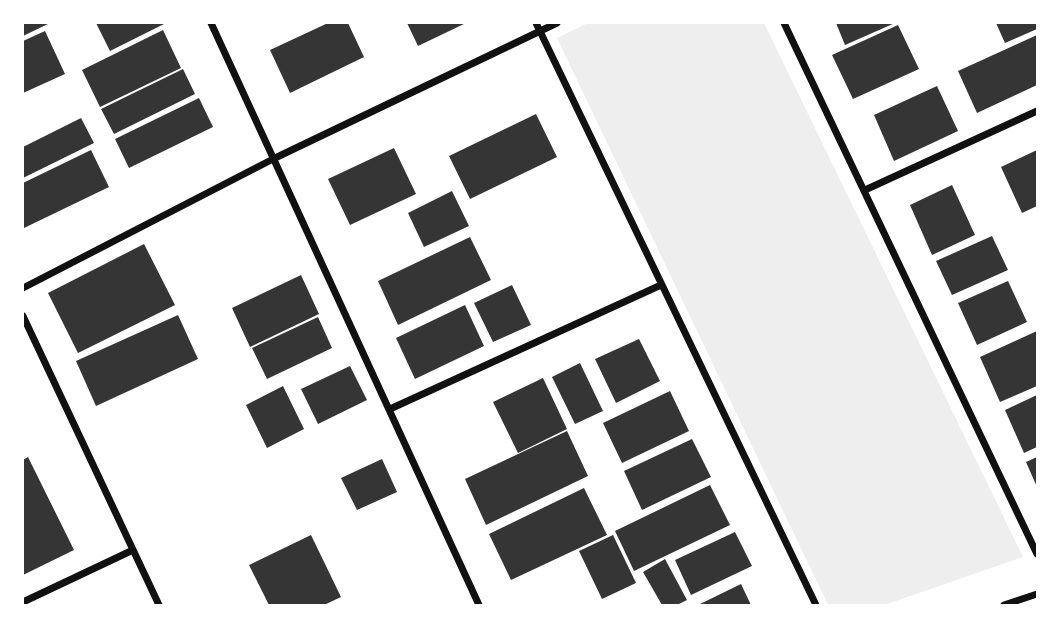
<!DOCTYPE html>
<style>
body{margin:0}
#map{position:relative;width:1060px;height:628px;overflow:hidden;background:#fff;font-family:Inter,sans-serif}
canvas{display:block}
.frame{position:absolute;inset:0;border:24px solid #fff;pointer-events:none}
</style>
<div id="map">
<canvas width="1060" height="628"></canvas>
<div class="frame"></div>
</div>
<script>
const g = document.querySelector('canvas').getContext('2d');
g.lineJoin = 'round';
function fillPath(path, color) { g.fillStyle = color; g.fill(path, 'evenodd'); }
const shape = rows => new Path2D(rows.map(r => 'M' + r).join(''));
function strokePath(path, color, width, dash) { g.strokeStyle = color; g.lineWidth = width; g.lineCap = dash ? 'butt' : 'round'; g.setLineDash(dash || []); g.stroke(path); }
fillPath(shape([
 [588,23,764,23,1023,557,884,605,828,605,557,38]
]), '#eee');
fillPath(shape([
 [23,23,50,23,23,36],
 [96,23,166,23,110,51],
 [328,23,348,23,364,57,290,93,270,50],
 [407,23,466,23,418,46],
 [836,23,895,23,845,45],
 [996,23,1037,23,1037,29,1005,43],
 [898,25,919,69,853,99,832,55],
 [163,30,181,68,100,107,82,70],
 [45,31,65,74,23,93,23,41],
 [1037,35,1037,85,977,113,958,71],
 [183,69,195,94,114,134,101,109],
 [937,86,958,131,894,161,874,115],
 [199,98,213,127,129,168,115,139],
 [536,114,557,157,470,199,449,156],
 [81,118,94,143,23,178,23,147],
 [394,148,416,194,350,225,328,179],
 [91,150,109,187,24,228,23,183],
 [1037,150,1037,206,1022,213,1001,167],
 [952,185,975,235,932,255,910,205],
 [452,191,469,226,424,247,408,213],
 [992,236,1008,270,952,295,936,261],
 [470,237,491,280,398,325,378,281],
 [144,244,175,305,78,353,48,293],
 [301,275,319,314,250,347,232,308],
 [1008,281,1027,322,977,345,958,303],
 [512,285,531,325,493,342,474,303],
 [465,305,484,346,415,379,396,338],
 [178,315,198,359,96,406,76,361],
 [318,317,332,348,267,379,252,348],
 [1037,331,1037,386,1000,402,980,357],
 [639,339,660,381,616,403,595,359],
 [580,363,603,411,575,424,552,377],
 [350,366,367,400,318,424,301,389],
 [543,378,567,429,518,453,493,402],
 [283,386,304,429,267,448,246,405],
 [670,391,689,431,622,463,603,423],
 [1037,395,1037,447,1024,453,1005,410],
 [567,431,588,476,486,525,465,479],
 [692,439,711,477,642,510,624,471],
 [28,457,74,550,23,575,23,460],
 [1037,457,1037,487,1026,462],
 [382,459,397,492,357,510,341,478],
 [710,485,730,525,634,571,615,531],
 [584,488,607,535,511,580,489,534],
 [735,532,752,566,691,595,675,560],
 [311,535,341,597,324,605,269,605,249,565],
 [613,535,636,583,602,599,579,551],
 [665,559,687,600,677,605,662,605,643,572],
 [741,584,751,605,698,605]
]), '#353535');
strokePath(shape([
 [211,23,479,605],
 [536,23,816,605],
 [784,23,1037,554],
 [865,190,1037,111],
 [23,288,275,158,557,23],
 [23,316,159,605],
 [390,409,661,285],
 [23,602,133,550],
 [1004,605,1037,594]
]), '#111', 7);
</script>
